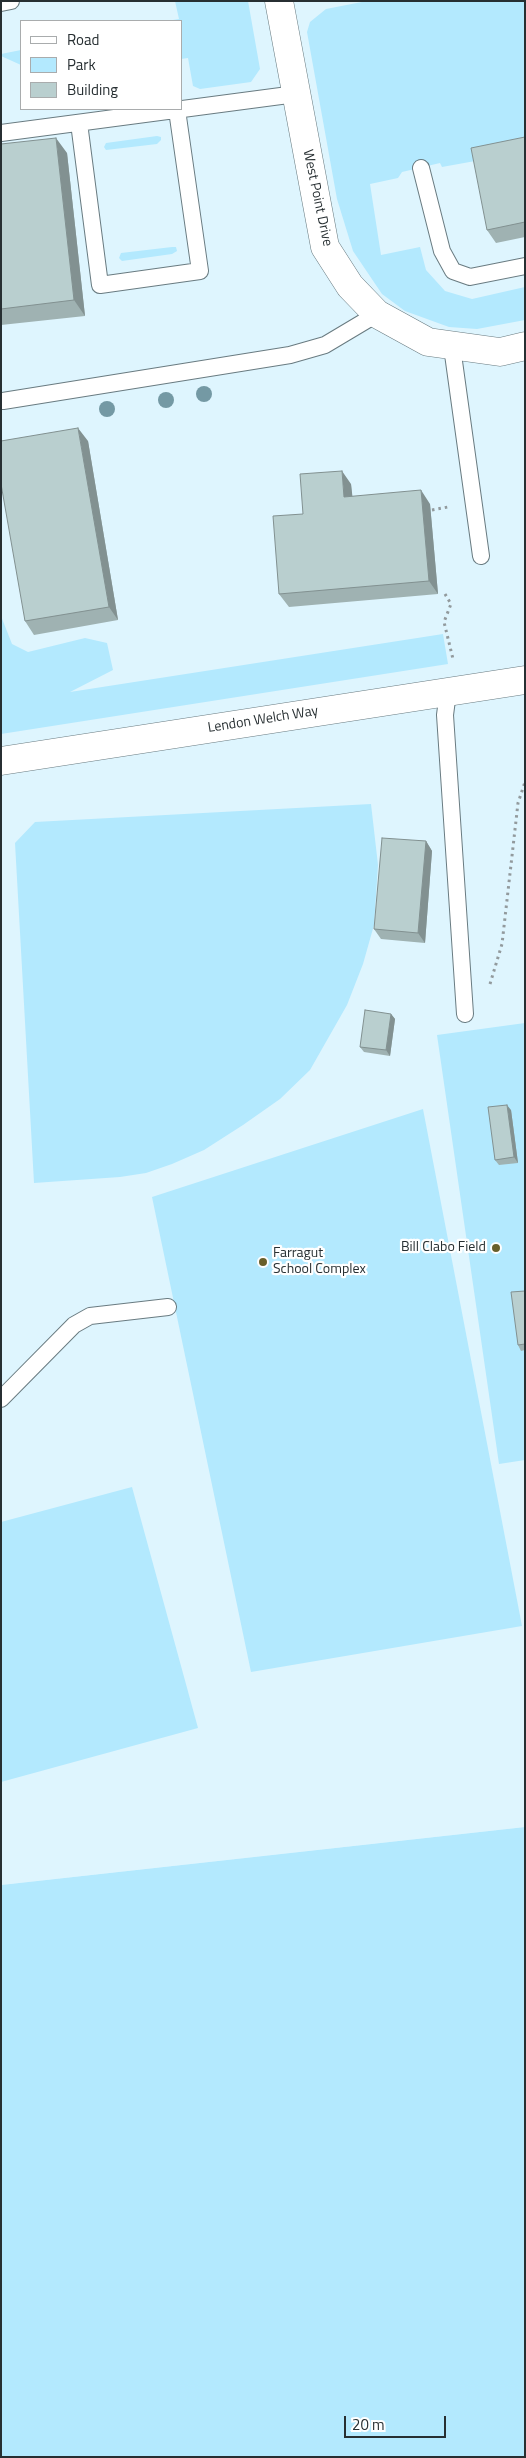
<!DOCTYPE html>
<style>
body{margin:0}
#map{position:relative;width:526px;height:2458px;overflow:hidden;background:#f3fbfe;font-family:"Titillium Web",sans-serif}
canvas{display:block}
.frame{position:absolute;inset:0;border:2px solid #272f32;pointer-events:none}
.legend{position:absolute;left:20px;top:20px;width:162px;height:90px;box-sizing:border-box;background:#fff;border:1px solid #a9acad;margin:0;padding:6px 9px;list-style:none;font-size:15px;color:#272f32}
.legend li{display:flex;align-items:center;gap:10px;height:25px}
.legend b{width:25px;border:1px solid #a9acad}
.scale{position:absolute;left:344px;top:2416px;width:102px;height:22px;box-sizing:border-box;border:2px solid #272f32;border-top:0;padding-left:6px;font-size:15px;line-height:18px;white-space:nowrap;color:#272f32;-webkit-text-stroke:4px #fff;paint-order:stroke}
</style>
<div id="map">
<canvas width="526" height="2458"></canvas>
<div class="frame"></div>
<ul class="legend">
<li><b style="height:6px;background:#fff"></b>Road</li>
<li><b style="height:14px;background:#b3e9fe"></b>Park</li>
<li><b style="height:14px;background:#b9cfcf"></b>Building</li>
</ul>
<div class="scale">20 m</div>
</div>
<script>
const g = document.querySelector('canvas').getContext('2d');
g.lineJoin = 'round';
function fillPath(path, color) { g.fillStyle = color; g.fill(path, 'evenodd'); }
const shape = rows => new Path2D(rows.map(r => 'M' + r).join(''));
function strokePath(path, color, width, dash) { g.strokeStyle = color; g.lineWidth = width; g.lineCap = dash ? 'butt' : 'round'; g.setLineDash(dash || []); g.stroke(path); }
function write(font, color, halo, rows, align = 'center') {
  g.font = font + ' "Titillium Web",sans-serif'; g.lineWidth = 4.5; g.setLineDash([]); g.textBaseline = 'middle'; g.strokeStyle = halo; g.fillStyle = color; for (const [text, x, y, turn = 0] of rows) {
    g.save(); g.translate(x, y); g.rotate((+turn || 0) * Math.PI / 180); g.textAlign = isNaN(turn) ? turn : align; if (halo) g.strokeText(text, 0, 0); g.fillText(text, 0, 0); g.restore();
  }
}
fillPath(shape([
 [1,1,525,1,525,1827,1,1885],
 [21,21,181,21,181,109,21,109]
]), '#def5fe');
fillPath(shape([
 [175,1,248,1,260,69,251,82,200,89,193,86,188,58,181,59,181,21,167,21,179,19],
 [367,1,525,1,525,152,442,167,440,163,402,172,398,178,370,184,381,255,420,247,426,270,445,291,472,299,525,287,525,320,477,329,449,327,405,311,382,294,353,251,337,199,307,32,310,22,326,9],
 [21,50,21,65,1,56,1,54],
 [157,136,161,137,161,140,157,144,106,150,104,147,106,143],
 [172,247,176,247,177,251,172,254,122,261,119,258,121,253],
 [1,616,12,644,28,652,85,638,107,643,113,670,70,692,443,634,448,664,1,734],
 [371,804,378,865,374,925,363,964,347,1005,310,1070,280,1099,243,1125,204,1150,172,1164,146,1173,120,1177,34,1183,15,843,35,822],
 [525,1023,525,1460,499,1464,437,1035],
 [423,1109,522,1626,251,1672,152,1197],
 [132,1487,198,1728,1,1782,1,1522],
 [525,1827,525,2457,1,2457,1,1885]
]), '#b3e9fe');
const lane = shape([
 [1,3,11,1],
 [79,123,100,285,200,271,177,110],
 [1,133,296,94],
 [421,168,442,251,453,271,470,277,525,266],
 [452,347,481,556],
 [3,401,290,355,325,345,377,314],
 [448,692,445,715,465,1014],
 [1,1399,74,1325,90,1316,168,1307]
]);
const street = shape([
 [279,1,325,247,350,286,377,314,428,342,500,352,525,346],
 [1,761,525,680]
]);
strokePath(lane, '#697b81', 18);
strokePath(street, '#697b81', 29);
strokePath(shape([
 [432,510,448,507],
 [445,594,451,604,444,622,453,659],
 [490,984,502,944,518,803,525,782]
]), '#929a9d', 3, [2.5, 4]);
strokePath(lane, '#fff', 16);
strokePath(street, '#fff', 28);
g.fillStyle = '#7499a4';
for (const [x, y] of [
 [204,394],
 [166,400],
 [107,409]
]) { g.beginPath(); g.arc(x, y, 8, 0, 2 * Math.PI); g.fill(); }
fillPath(shape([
 [525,137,525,237,496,243,487,230],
 [1,144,67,153,85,316,1,325],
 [88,441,118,620,34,635,25,621],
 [351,484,352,496,430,504,438,594,289,607,279,594,303,514],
 [426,841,432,851,425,943,381,939,374,929],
 [391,1014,395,1019,390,1056,364,1052,360,1047],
 [511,1110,518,1163,499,1165,495,1160],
 [525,1291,525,1350,521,1351,518,1345]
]), '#9fb2b2');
fillPath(shape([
 [56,138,67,153,85,316,74,300],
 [78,428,88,441,118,620,109,607],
 [342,471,351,484,354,510,344,497],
 [421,490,430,504,438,594,429,581],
 [426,841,432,851,425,943,418,933],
 [391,1014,395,1019,390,1056,386,1050],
 [507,1105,511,1110,518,1163,514,1157]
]), '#829191');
const building = shape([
 [525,137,525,222,487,230,471,148,525,137],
 [56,138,74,300,1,309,1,144,56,138],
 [78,428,109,607,25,621,1,484,1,441,78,428],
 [342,471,344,497,421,490,429,581,279,594,273,516,303,514,300,474,342,471],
 [382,838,426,841,418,933,374,929,382,838],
 [365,1010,391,1014,386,1050,360,1047,365,1010],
 [507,1105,514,1157,495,1160,488,1107,507,1105],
 [525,1291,525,1344,518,1345,511,1292,525,1291]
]);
fillPath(building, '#b9cfcf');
strokePath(building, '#829191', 1);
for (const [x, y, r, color] of [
 [496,1248,5,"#685f2b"],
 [263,1262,5,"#685f2b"]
]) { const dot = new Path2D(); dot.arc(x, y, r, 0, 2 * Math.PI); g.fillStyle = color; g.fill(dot); strokePath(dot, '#fff', 2); }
write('14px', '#272f32', '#fff', [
 ["West Point Drive",317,198,78],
 ["Lendon Welch Way",263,720,-9]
]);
write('14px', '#272f32', '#fff', [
 ["Bill Clabo Field",486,1248],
 ["Farragut",273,1254,"left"],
 ["School Complex",273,1270,"left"]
], 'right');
</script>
